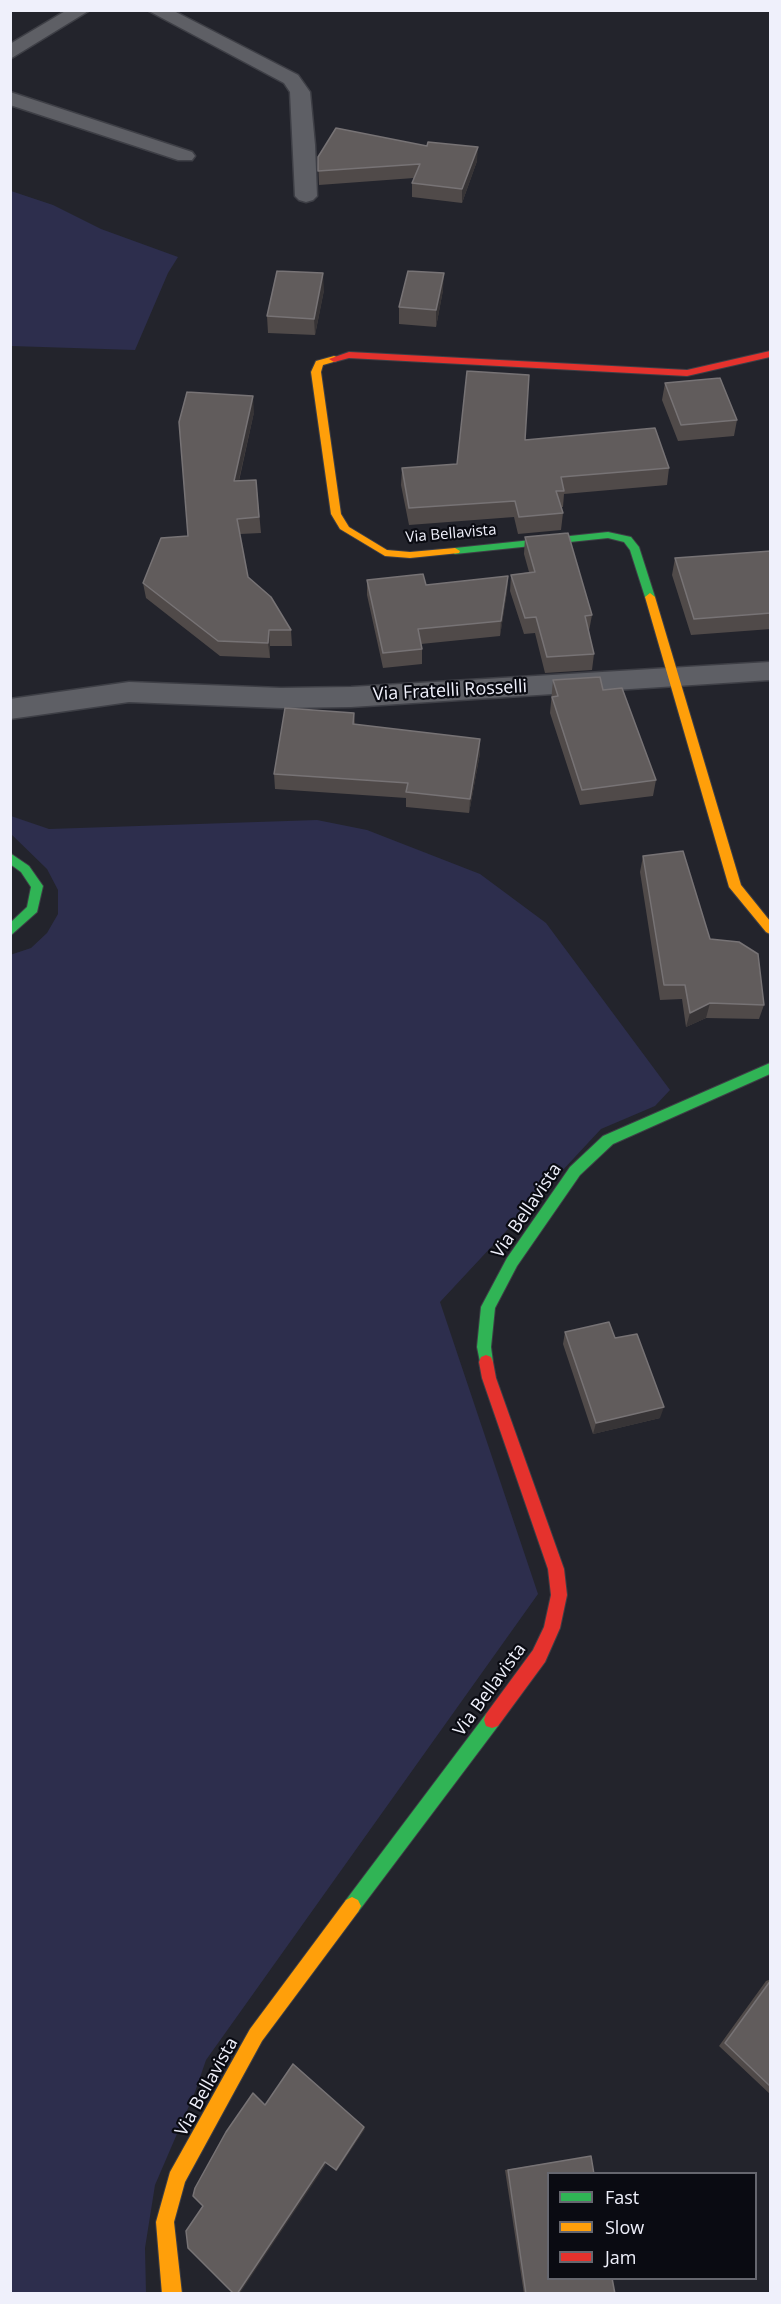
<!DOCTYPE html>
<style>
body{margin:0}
#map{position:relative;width:781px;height:2304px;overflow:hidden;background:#23242c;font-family:"Open Sans",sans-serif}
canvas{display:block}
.frame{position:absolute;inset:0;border:12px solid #eff0fb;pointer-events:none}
.legend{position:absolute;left:547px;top:2172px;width:210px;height:108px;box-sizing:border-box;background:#0a0b12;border:2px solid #66676f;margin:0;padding:8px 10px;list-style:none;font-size:18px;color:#eff0fb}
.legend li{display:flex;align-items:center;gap:12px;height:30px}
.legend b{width:30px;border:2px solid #66676f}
</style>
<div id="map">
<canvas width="781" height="2304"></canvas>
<div class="frame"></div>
<ul class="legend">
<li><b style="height:8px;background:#30b455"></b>Fast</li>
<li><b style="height:8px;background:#ff9f0a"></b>Slow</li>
<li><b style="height:8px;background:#e5322d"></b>Jam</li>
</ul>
</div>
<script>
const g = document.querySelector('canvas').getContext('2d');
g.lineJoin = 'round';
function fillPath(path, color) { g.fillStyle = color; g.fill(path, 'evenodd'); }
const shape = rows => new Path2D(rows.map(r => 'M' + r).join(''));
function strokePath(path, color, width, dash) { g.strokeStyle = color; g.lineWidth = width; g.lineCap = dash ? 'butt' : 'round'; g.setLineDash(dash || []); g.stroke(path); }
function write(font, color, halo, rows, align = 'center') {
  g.font = font + ' "Open Sans",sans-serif'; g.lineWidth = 4.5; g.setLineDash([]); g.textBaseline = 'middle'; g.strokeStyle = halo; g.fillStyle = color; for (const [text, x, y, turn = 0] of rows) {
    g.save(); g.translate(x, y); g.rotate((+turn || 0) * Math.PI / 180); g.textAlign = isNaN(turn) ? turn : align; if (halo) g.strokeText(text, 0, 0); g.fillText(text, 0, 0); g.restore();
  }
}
fillPath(shape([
 [11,191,53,205,101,229,178,257,168,273,135,350,11,346],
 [11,816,49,829,317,820,367,830,480,874,546,923,670,1090,655,1106,601,1129,440,1302,538,1594,206,2060,195,2092,155,2185,145,2248,146,2293,11,2293,10,955,31,948,47,933,58,914,58,890,47,869,11,834]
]), '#2d2e4d');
const street = shape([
 [67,10,90,10,10,59,10,44,67,10],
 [147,10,172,10,298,75,310,92,315,145,317,196,313,200,306,202,299,200,295,196,290,92,284,83,147,10],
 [10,92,192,152,195,156,192,160,178,160,10,105,10,92],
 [770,662,770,680,351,707,281,708,129,702,10,719,10,699,129,682,281,688,351,687,770,662]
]);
const fast = shape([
 [608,532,631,537,639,547,655,597,654,600,650,601,645,597,630,550,624,542,608,538,455,554,450,551,455,548,608,532],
 [10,853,29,866,43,886,37,912,10,936,10,923,27,907,31,887,21,872,10,864,10,853],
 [770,1063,770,1074,613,1144,580,1175,517,1266,495,1308,491,1347,493,1362,491,1367,486,1369,481,1367,477,1347,481,1307,507,1258,570,1167,603,1136,770,1063],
 [492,1712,498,1714,500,1720,498,1726,358,1912,352,1915,346,1912,343,1906,346,1900,486,1714,492,1712]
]);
const slow = shape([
 [334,356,337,357,337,361,323,365,321,372,341,514,349,527,387,550,410,552,455,548,460,551,459,553,410,558,385,556,340,529,331,514,311,372,316,361,334,356],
 [650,593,655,597,741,885,770,921,770,934,766,932,729,887,645,597,650,593],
 [352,1897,358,1900,361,1906,358,1912,262,2041,185,2182,174,2222,182,2294,162,2294,156,2222,170,2172,250,2029,346,1900,352,1897]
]);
const jam = shape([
 [770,351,770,357,687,376,349,358,334,362,329,359,349,352,687,370,770,351],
 [486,1355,491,1357,493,1362,496,1378,564,1569,567,1595,560,1628,545,1662,498,1726,492,1728,486,1726,484,1720,486,1714,533,1650,544,1627,551,1595,548,1569,482,1378,479,1362,481,1357,486,1355]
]);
strokePath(street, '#3e3f46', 3);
strokePath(fast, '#3e3f46', 2);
strokePath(slow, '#3e3f46', 2);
strokePath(jam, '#3e3f46', 2);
fillPath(street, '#5e5f65');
fillPath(fast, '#30b455');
fillPath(slow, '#ff9f0a');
fillPath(jam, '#e5322d');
fillPath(shape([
 [318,157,477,161,462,203,412,197,412,183,414,178,319,185],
 [324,290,315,335,268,333,267,316],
 [443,290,436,327,399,324,399,307],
 [665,383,737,420,734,436,678,441,662,400],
 [254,412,239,481,256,480,261,533,240,534,248,577,291,630,292,646,270,646,270,658,220,656,146,598,143,583,188,536],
 [525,440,669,468,667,485,564,494,563,507,561,507,563,513,561,530,518,534,514,517,409,525,401,485,402,468,457,464],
 [525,537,592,615,589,631,589,632,594,654,592,670,545,673,535,633,524,634,510,591,511,575,529,572,524,554],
 [771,551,771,629,691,635,672,575,675,558],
 [508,576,507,591,500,636,421,644,422,649,422,664,383,668,367,595,367,580,426,585],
 [553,680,603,690,656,780,653,796,580,805,550,713],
 [354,713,355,725,480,739,480,753,469,813,406,807,406,798,275,789,274,774],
 [643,856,764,1005,759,1019,706,1018,686,1027,682,999,660,1000,640,872],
 [565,1332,615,1338,660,1418,593,1434,563,1344],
 [771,1979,771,2095,719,2046,766,1981],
 [591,2156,615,2294,524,2294,505,2170]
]), '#504a49');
fillPath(shape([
 [478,147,477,161,462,203,462,189],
 [323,273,324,290,315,335,314,319],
 [444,273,443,290,436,327,436,310],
 [253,396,254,412,235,497,234,481],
 [508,576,507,591,500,636,501,621],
 [269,630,270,646,270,658,268,643],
 [480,739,480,753,469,813,470,799],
 [710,1003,706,1018,686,1027,690,1013],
 [664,1407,660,1418,593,1434,596,1423],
 [364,2127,365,2129,337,2171,336,2170],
 [325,2162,327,2163,240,2293,237,2294]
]), '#373436');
const building = shape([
 [336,128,427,146,428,142,478,147,462,189,412,183,420,164,318,171,318,157,336,128],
 [277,271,323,273,314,319,267,316,277,271],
 [408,271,444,273,436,310,399,307,408,271],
 [467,371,529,375,525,440,655,428,669,468,561,477,564,491,556,491,563,513,519,517,515,501,409,508,402,468,457,464,467,371],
 [720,378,737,420,681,425,665,383,720,378],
 [187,392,253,396,234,481,256,480,259,517,237,519,248,577,271,597,291,630,269,630,268,643,218,641,143,583,161,538,188,536,179,422,187,392],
 [568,533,592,615,585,616,594,654,547,657,536,617,525,618,511,575,535,572,525,537,568,533],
 [771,551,771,613,694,619,675,558,771,551],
 [423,574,426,585,508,576,501,621,418,629,422,649,383,653,367,580,423,574],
 [600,677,603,690,622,688,656,780,582,790,552,697,558,696,553,680,600,677],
 [285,708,354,713,353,724,480,739,470,799,406,792,408,783,274,774,285,708],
 [683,851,710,939,739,942,758,954,764,1005,710,1003,690,1013,685,985,664,985,643,856,683,851],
 [609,1322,615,1338,637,1334,664,1407,596,1423,565,1332,609,1322],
 [771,1980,771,2087,725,2043,771,1980],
 [293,2064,364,2127,336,2170,325,2162,237,2294,234,2294,188,2248,186,2231,203,2206,193,2196,195,2188,226,2132,253,2093,265,2105,293,2064],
 [591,2156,594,2174,549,2174,549,2278,612,2278,615,2294,526,2294,508,2170,591,2156]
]);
fillPath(building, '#615c5c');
strokePath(building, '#777375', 1.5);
write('15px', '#eff0fb', '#0a0b12', [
 ["Via Bellavista",451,534,-5]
]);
write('18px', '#eff0fb', '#0a0b12', [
 ["Via Fratelli Rosselli",450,691,-3],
 ["Via Bellavista",527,1211,-56],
 ["Via Bellavista",490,1690,-54],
 ["Via Bellavista",207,2087,-61]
]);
</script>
